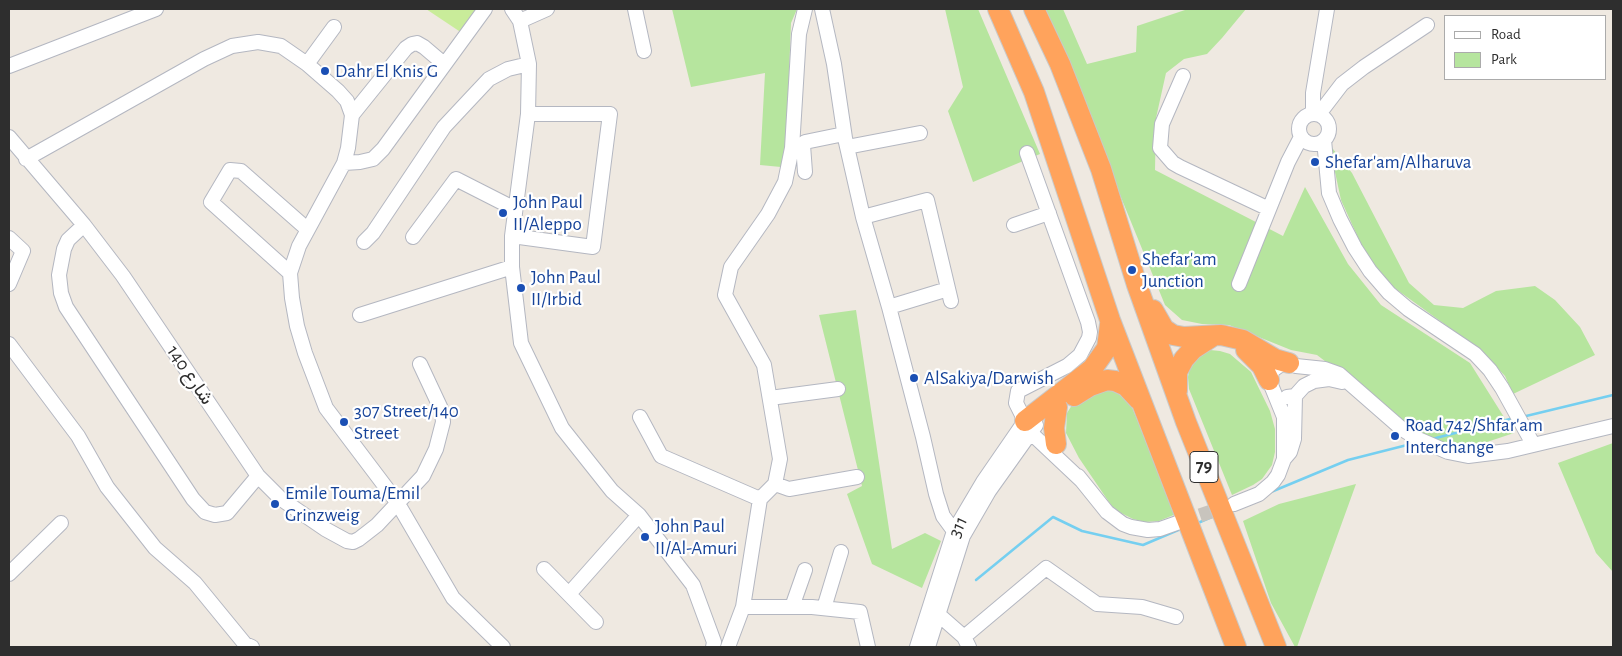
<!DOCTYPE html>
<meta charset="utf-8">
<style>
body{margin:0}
#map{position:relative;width:1622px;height:656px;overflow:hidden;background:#efe9e1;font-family:"Alegreya Sans",sans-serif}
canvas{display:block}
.frame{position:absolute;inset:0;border:10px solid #2e2e2e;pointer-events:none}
.legend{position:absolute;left:1444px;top:15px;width:162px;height:65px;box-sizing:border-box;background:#fff;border:1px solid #ababab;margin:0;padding:6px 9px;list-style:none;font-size:15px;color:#2e2e2e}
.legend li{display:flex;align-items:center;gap:10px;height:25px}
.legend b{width:25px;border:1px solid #ababab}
</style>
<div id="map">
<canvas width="1622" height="656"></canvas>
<div class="frame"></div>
<ul class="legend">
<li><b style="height:6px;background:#fff"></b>Road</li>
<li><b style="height:14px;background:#b6e59e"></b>Park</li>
</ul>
</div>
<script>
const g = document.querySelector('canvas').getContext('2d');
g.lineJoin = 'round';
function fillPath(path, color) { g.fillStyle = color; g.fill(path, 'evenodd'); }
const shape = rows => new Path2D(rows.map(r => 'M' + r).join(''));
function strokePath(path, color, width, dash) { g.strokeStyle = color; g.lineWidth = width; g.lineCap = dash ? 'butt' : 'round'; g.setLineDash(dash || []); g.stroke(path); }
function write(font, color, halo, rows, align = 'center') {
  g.font = font + ' "Alegreya Sans",Vazirmatn,sans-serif'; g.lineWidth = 4.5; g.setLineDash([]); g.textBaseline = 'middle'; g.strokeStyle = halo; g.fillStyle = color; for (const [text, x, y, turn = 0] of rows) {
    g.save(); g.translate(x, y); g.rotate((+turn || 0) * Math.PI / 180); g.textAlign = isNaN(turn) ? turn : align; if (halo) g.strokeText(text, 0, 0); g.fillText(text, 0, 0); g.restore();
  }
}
fillPath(shape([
 [672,9,797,9,791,23,789,74,790,129,781,167,760,165,765,73,691,87],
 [945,9,978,9,1040,154,973,182,948,111,963,87],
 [1044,9,1063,9,1087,64,1136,52,1137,26,1188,9,1246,9,1222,38,1207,54,1184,59,1166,73,1156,118,1155,170,1283,236,1305,187,1348,264,1381,305,1470,363,1514,433,1469,448,1434,441,1398,424,1343,375,1317,355,1291,350,1229,325,1202,324,1182,320,1165,305],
 [1329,144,1352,173,1409,283,1434,305,1463,308,1496,291,1535,286,1555,300,1580,327,1595,355,1513,394,1505,376,1479,349,1393,287,1365,253,1341,200],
 [856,310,892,549,925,533,941,541,922,588,872,564,847,494,862,486,819,315],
 [1210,350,1220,351,1230,354,1251,372,1270,411,1275,429,1275,452,1272,465,1262,479,1253,485,1232,495,1189,389,1188,377,1190,366,1195,360],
 [1114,386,1129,400,1176,514,1159,521,1145,522,1133,519,1119,512,1111,505,1079,458,1066,433,1067,413,1072,405],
 [1613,443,1613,572,1596,553,1558,463],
 [1356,484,1297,647,1295,647,1271,603,1243,521,1279,504]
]), '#b6e59e');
fillPath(shape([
 [426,9,478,9,462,33]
]), '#c9ec9a');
strokePath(shape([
 [1522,417,1613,395],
 [1432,439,1514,418],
 [1271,492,1348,460,1415,443],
 [1198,523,1216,515],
 [976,580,1053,517,1082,531,1143,545,1183,528]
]), '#75cff0', 2.5);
strokePath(shape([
 [1180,522,1228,506]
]), '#c8c4bd', 14, [14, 7]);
const minor = shape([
 [512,9,520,21,529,64,528,114,512,236,512,267,521,343,562,428,612,491,639,515,693,585,714,642,713,647],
 [635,9,644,51],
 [822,9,834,64,845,138,863,217,889,307,923,437,936,494,943,516,954,531,963,536],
 [520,21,547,9],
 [307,64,334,27],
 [9,66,156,9],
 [1183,76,1162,124,1160,148,1173,163,1180,167,1269,209],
 [1313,113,1313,93,1327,9],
 '1299 129a15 15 0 1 1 30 0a15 15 0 1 1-30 0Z',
 [1319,114,1342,84,1364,67,1427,25],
 [352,115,406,48,412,44,417,43,424,47,444,64],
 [9,137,84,225,123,276,258,476,281,499,325,529,347,541,353,542,359,539,377,525,423,476,436,449,443,422,442,411,420,364],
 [1324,140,1329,193,1340,219,1355,248,1370,271,1389,293,1408,309,1475,354,1490,370,1502,388,1533,444],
 [847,147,920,133],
 [1027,153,1088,322,1090,332,1089,338,1080,355,1067,366,1018,391,1016,403,1031,433,1082,481],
 [26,159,204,59,232,46,258,42,281,46,307,64,338,91,347,101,352,115,348,148,344,163,299,246,290,273,292,298,297,326,305,353,326,408,397,502,453,598,503,647],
 [344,163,360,162,373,159,383,149,485,9],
 [805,172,803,145,805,142,844,134],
 [863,217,927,200,951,301],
 [84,225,68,240,64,249,59,275,61,293,66,307,193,499,205,512,215,515,227,513,258,476],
 [1014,225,1049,213],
 [512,236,593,247,610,114,528,114],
 [413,237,456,179,515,209],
 [9,238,23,251,9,284],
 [364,242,373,233,444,127,473,96,489,79,508,69,529,64],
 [290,273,211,202,230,170,241,171,307,229],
 [1239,284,1288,162,1301,137],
 [889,307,948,289],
 [360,315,512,267],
 [9,344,78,436,107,487,155,548,195,583,245,644,252,647],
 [1287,397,1295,396,1304,386,1314,381,1329,379,1342,382],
 [770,398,838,389],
 [640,417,661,456,760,499,743,607,728,647],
 [1284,459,1284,417,1269,380,1273,370,1283,363,1289,363,1296,366,1325,369,1339,374,1402,429,1418,439,1448,452,1468,456,1508,451,1613,426],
 [1078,476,1107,512,1123,524,1131,527,1148,530,1160,529,1177,523],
 [775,484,789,489,857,477],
 [760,499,775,484,780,459,764,365,725,295,731,267,768,214,785,182,792,148,799,34,805,9],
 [1234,504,1259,494,1273,482,1278,475,1284,459,1290,452,1294,439,1295,396],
 [544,569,596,622],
 [9,574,61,523],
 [569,594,639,515],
 [743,607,812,607,860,612,868,647],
 [792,607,805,570],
 [824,608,841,552],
 [931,613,939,615,964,637,969,647],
 [964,637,1046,568,1097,604,1142,607,1176,617],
 [917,647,954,531,983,482,1025,421],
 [928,647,963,536,989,491,1036,425]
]);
const highway = shape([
 [998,9,1034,92,1110,320,1236,647],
 [1034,9,1060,64,1101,169,1137,285,1186,422,1276,647],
 [1153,310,1164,329,1173,335,1184,337,1221,335,1243,340,1275,359,1289,363],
 [1246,350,1262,366,1269,380],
 [1177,391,1177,372,1184,359,1193,349,1213,336],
 [1074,396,1090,386,1107,380,1115,381,1126,386,1139,400],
 [1025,421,1092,369,1107,348,1110,324],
 [1056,444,1054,428,1057,407]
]);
strokePath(minor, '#b4b7c1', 16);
strokePath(highway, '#c9c9c9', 22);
strokePath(minor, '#fff', 14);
strokePath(highway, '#ffa35c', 20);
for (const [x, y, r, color] of [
 [325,71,5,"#1a4fb4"],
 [1315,162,5,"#1a4fb4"],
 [503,213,5,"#1a4fb4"],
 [1132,270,5,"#1a4fb4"],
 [521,288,5,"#1a4fb4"],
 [914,378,5,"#1a4fb4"],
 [344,422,5,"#1a4fb4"],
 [1395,436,5,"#1a4fb4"],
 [275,504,5,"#1a4fb4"],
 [645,537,5,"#1a4fb4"]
]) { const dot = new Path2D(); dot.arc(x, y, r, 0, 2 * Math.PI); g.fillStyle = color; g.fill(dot); strokePath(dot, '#fff', 2); }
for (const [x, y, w] of [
 [1204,467,28]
]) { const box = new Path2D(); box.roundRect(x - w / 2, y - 15.5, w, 31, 4); g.fillStyle = '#fff'; g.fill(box); strokePath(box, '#2e2e2e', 1); }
write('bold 18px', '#2e2e2e', null, [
 ["79",1204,467]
]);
write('19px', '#164399', '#fff', [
 ["Dahr El Knis G",335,71],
 ["Shefar'am/Alharuva",1325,162],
 ["John Paul",513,202],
 ["II/Aleppo",513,224],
 ["Shefar'am",1142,259],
 ["Junction",1142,281],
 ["John Paul",531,277],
 ["II/Irbid",531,299],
 ["AlSakiya/Darwish",924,378],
 ["307 Street/140",354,411],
 ["Street",354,433],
 ["Road 742/Shfar'am",1405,425],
 ["Interchange",1405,447],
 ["Emile Touma/Emil",285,493],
 ["Grinzweig",285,515],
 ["John Paul",655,526],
 ["II/Al-Amuri",655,548]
], 'left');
write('19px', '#2e2e2e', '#fff', [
 ["شارع 140",190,375,56],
 ["311",958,527,-65]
]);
</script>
